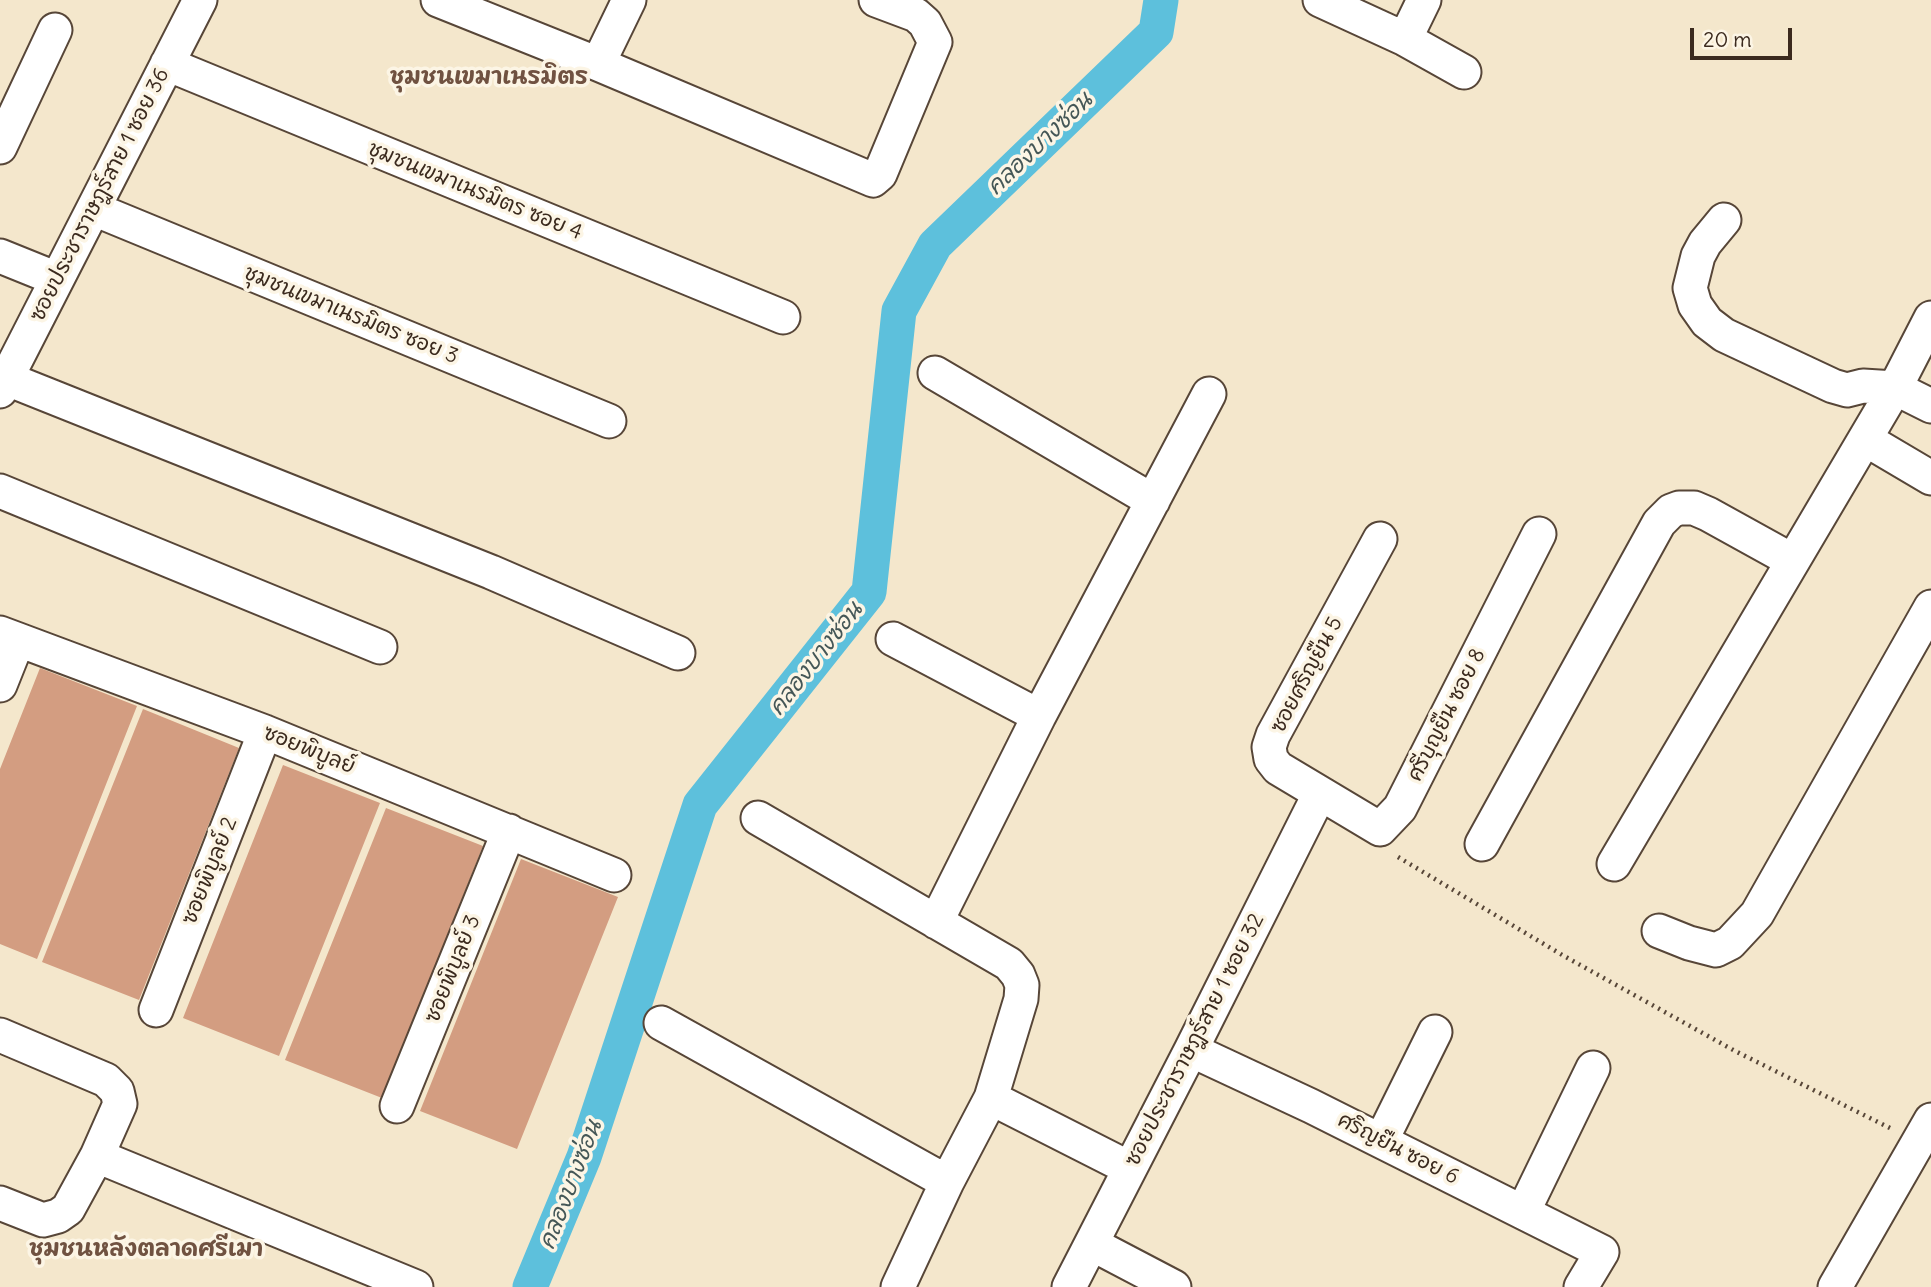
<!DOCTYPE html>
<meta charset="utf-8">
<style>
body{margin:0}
#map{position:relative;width:1931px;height:1287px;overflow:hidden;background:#f4e7cc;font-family:Delius,sans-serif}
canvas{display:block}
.scale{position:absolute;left:1690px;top:28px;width:102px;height:32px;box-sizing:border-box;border:4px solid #3b2a1e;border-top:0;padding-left:9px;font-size:21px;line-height:24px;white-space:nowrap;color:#3b2a1e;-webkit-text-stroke:5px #fcf5e5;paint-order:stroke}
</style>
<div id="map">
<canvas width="1931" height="1287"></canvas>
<div class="scale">20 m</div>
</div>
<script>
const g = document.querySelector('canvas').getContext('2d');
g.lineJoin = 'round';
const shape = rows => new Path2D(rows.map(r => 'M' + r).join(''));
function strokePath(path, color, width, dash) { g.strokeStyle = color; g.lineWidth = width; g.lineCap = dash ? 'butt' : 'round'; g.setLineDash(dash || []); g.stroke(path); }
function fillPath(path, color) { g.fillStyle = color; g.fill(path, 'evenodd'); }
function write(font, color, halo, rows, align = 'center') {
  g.font = font + ' Delius,"Playpen Sans Thai",sans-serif'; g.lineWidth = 7; g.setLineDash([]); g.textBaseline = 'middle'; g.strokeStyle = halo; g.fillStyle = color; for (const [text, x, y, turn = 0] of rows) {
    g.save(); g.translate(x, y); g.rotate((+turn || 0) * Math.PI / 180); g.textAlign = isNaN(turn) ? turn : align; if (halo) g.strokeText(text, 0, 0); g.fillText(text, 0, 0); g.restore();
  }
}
strokePath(shape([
 [530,1287,584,1157,700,805,869,592,899,311,935,245,1156,32,1161,0]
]), '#5dc0dc', 35);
fillPath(shape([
 [40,668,137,706,37,959,0,944,0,769],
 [143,709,239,748,139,1000,42,962],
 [283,765,380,803,279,1056,183,1018],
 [386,808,483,846,382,1098,285,1060],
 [521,859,618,897,517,1149,420,1111]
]), '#d39d81');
const minor = shape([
 [438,0,598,64,873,180,880,174,935,42,925,23,916,15,876,0],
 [1320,0,1405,39,1464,72],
 [1405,39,1424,0],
 [167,64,783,317],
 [598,64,629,0],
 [0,147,55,30],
 [94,209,609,421],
 [1724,220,1705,243,1698,256,1690,288,1695,305,1707,322,1724,335,1833,386,1847,390,1863,386,1895,388,1931,406],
 [0,256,57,279],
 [935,373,1153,501],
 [0,376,491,572,678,653],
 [0,391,200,0],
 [1865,439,1931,478],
 [0,491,380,647],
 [1380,539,1273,735,1269,747,1271,759,1278,768,1380,829,1400,808,1539,534],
 [0,633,265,732,614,875],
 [893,639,1039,716],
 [0,685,18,640],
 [758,818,1009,964,1018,975,1022,985,1021,999,991,1098,947,1182,898,1287],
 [1482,844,1659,523,1671,511,1679,508,1694,508,1708,514,1793,561],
 [1614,864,1895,388,1931,318],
 [936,922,1039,716,1209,394],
 [1659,931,1689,943,1716,950,1730,943,1757,914,1931,607],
 [156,1010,265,732],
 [661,1023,947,1182],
 [0,1035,106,1080,117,1091,120,1104,97,1156,68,1209,58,1216,43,1220,0,1203],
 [1191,1050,1311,1106,1602,1252,1581,1287],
 [991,1098,1129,1168],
 [397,1106,509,831],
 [1381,1141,1435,1032],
 [97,1156,416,1287],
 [1523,1212,1593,1068],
 [1092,1244,1174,1287],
 [1069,1287,1191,1050,1320,793],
 [1835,1287,1931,1120]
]);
strokePath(minor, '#574638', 37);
strokePath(shape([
 [1398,857,1564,956,1735,1051,1890,1128]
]), '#574638', 4.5, [2, 5]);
strokePath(minor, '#fff', 33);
write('21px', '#3b2a1e', '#fcf5e5', [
 ["ชุมชนเขมาเนรมิตร ซอย 4",475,191,22],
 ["ซอยประชาราษฎร์สาย 1 ซอย 36",100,195,-63],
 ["ชุมชนเขมาเนรมิตร ซอย 3",351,315,22],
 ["ซอยศริญยืน 5",1307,675,-62],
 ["ศรีบุญยืน ซอย 8",1447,715,-63],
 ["ซอยพิบูลย์",309,750,22],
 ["ซอยพิบูลย์ 2",210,871,-68],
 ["ซอยพิบูลย์ 3",453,969,-68],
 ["ซอยประชาราษฎร์สาย 1 ซอย 32",1195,1040,-63],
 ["ศริญยืน ซอย 6",1398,1149,27]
]);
write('bold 23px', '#705241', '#fcf5e5', [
 ["ชุมชนเขมาเนรมิตร",489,77],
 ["ชุมชนหลังตลาดศรีเมา",146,1249]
]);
write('italic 23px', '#455757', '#fcf5e5', [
 ["คลองบางซ่อน",1040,144,-44],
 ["คลองบางซ่อน",816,659,-52],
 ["คลองบางซ่อน",571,1185,-69]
]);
</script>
